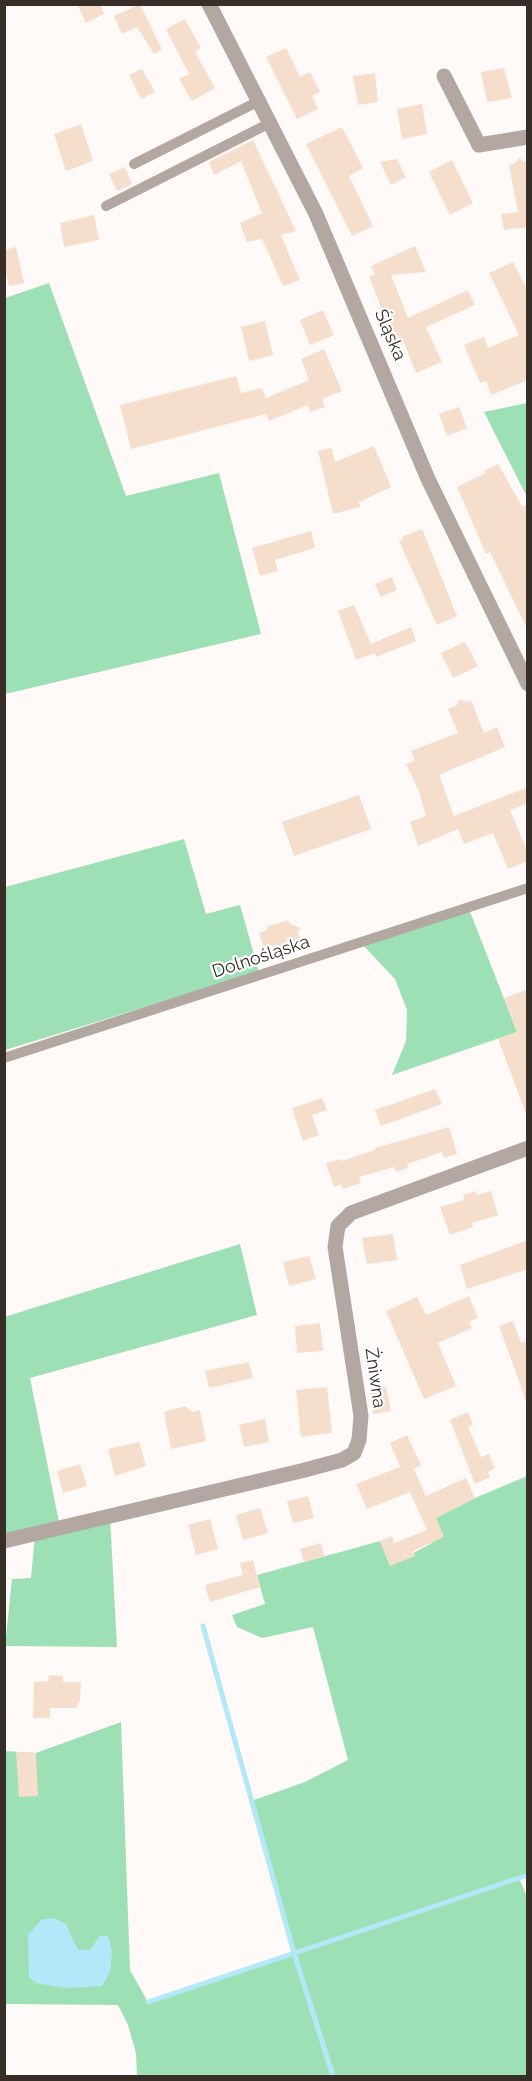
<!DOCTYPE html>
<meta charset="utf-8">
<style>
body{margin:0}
#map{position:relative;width:532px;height:2081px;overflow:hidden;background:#fffaf7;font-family:Raleway,sans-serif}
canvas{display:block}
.frame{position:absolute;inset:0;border:6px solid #372e28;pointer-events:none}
</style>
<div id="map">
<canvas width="532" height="2081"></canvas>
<div class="frame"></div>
</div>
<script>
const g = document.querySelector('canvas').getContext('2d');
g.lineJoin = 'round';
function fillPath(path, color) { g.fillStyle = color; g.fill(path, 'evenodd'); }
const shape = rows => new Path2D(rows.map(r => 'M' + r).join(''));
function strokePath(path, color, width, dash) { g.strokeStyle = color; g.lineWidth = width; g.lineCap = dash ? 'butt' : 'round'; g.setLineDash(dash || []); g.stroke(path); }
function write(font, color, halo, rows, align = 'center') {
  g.font = font + ' Raleway,sans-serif'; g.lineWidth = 4.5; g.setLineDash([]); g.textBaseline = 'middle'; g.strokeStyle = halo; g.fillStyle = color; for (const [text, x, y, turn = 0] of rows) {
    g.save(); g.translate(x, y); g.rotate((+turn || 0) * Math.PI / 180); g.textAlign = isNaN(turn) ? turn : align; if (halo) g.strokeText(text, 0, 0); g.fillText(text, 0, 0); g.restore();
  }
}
fillPath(shape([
 [49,283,126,496,219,473,261,634,5,694,5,298],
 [527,403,528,492,525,493,484,412],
 [184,839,206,914,240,905,259,972,5,1050,5,887],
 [469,909,517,1032,392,1075,406,1041,407,1010,395,979,360,942],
 [240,1244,257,1315,30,1378,60,1527,110,1516,117,1647,5,1646,12,1579,31,1578,35,1534,5,1541,4,1317],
 [527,1476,528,1875,519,1878,528,1899,527,2076,137,2076,136,2053,128,2025,118,2005,5,2004,5,1751,36,1753,121,1722,130,1970,148,2002,294,1953,251,1801,305,1782,348,1760,313,1627,262,1638,237,1627,232,1615,265,1604,257,1575,380,1541,390,1566,432,1543,436,1518,475,1498]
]), '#9ee0b6');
fillPath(shape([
 [54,1918,66,1924,78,1950,90,1950,100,1936,108,1936,112,1951,110,1972,102,1986,67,1988,36,1983,29,1977,28,1935,41,1920]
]), '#b3e8f8');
strokePath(shape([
 [203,1626,294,1953,333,2076],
 [148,2002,528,1875]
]), '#b3e8f8', 5);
fillPath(shape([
 [77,4,100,4,104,14,86,23],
 [140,4,162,50,154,54,137,27,122,34,114,16],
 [185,19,201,48,195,52,215,88,192,101,179,79,189,74,166,29],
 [286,48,300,77,310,72,320,92,312,96,318,109,297,119,266,57],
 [504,68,512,98,487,102,481,72],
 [142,69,155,92,141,99,129,75],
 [375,73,378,102,358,105,353,76],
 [422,104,427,134,402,139,397,109],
 [81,124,93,161,66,171,54,134],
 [342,127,363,168,349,176,373,226,352,236,306,144],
 [253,140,296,231,281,235,300,280,283,286,262,239,247,242,240,223,262,213,241,161,214,175,209,162],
 [519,158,528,163,528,227,504,230,501,214,518,212,509,165,514,164],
 [397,159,406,177,391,185,380,162],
 [452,160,473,203,450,215,429,172],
 [125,167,132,184,117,191,109,174],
 [94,215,99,240,64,247,60,223],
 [415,246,426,272,391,275,408,318,468,290,475,305,426,327,442,362,416,373,404,343,396,346,369,276,375,274,371,266],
 [16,247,24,283,9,286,4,267,4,250],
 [513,262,528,291,528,380,491,395,486,381,480,383,464,345,484,337,488,348,519,335,489,273],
 [323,310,334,335,310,345,300,320],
 [265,321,273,355,249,361,241,327],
 [324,349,342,391,322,399,325,407,310,412,308,405,269,421,266,414,131,449,120,405,236,376,241,393,262,388,266,398,309,380,301,359],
 [459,407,467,428,447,436,439,414],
 [374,446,391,487,359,502,360,507,333,514,318,451,332,448,335,462],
 [498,464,522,506,528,505,528,631,490,552,486,554,457,487,486,473,484,471],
 [422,529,457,616,437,625,399,541,403,540,402,537],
 [311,531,315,548,275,560,278,571,260,576,252,548],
 [392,577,397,590,381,597,375,584],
 [354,605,371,644,411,627,416,641,376,657,375,653,356,660,338,611],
 [465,642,478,666,453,678,441,653],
 [459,699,466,702,471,700,484,733,497,727,505,747,439,775,454,816,528,787,528,803,510,810,528,853,528,861,508,869,493,833,464,844,458,829,418,846,410,822,426,816,419,791,406,764,415,761,411,751,458,733,448,709,457,705],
 [359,795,371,829,294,856,282,822],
 [288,920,290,924,301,928,298,933,301,941,273,950,272,946,264,948,259,933,267,930,266,927],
 [528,989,528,1114,526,1114,498,1039,517,1032,504,998],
 [435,1089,442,1104,381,1126,375,1110],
 [322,1098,327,1110,312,1115,319,1135,303,1141,292,1108],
 [449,1127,457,1154,444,1158,442,1152,407,1164,408,1168,396,1172,394,1167,359,1177,361,1183,343,1189,341,1184,334,1187,326,1163,341,1159,342,1161,375,1150,375,1148],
 [476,1191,477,1195,491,1191,498,1215,472,1223,473,1227,450,1235,440,1207,464,1200,463,1195],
 [393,1234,397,1260,367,1264,362,1238],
 [528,1240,528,1269,467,1289,460,1265],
 [309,1256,316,1279,289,1286,283,1262],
 [469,1296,478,1318,469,1322,472,1328,438,1343,456,1386,424,1399,386,1311,417,1297,426,1315],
 [513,1321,521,1343,528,1340,526,1401,499,1326],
 [320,1323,323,1351,297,1353,295,1326],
 [249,1362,253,1378,209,1388,205,1371],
 [327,1387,332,1433,301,1437,296,1390],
 [386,1387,391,1411,373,1414,369,1390],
 [185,1406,193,1412,200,1410,206,1441,171,1449,164,1412],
 [468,1412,473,1425,468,1427,481,1457,489,1454,495,1468,488,1472,490,1477,475,1484,450,1420],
 [265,1419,269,1442,244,1447,239,1425],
 [407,1435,421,1465,414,1469,426,1496,466,1478,475,1498,436,1518,444,1537,413,1551,415,1556,390,1566,380,1541,392,1536,394,1543,427,1530,410,1492,367,1509,356,1484,400,1467,390,1443],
 [139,1442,146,1466,115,1476,108,1449],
 [80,1464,87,1486,63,1493,57,1471],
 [308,1496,314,1518,293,1523,287,1501],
 [260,1508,268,1533,243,1540,236,1515],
 [210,1519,218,1549,196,1555,188,1525],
 [321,1543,324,1556,304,1562,300,1549],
 [253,1560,260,1587,210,1602,205,1585,243,1575,240,1563],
 [49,1675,63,1676,63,1682,81,1682,80,1702,78,1702,77,1708,50,1708,50,1718,33,1718,34,1682,48,1681],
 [16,1752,36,1753,38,1796,19,1797]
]), '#f5decc');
strokePath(shape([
 [134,164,259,101],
 [106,206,270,123],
 [4,1058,528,888]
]), '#b3a7a1', 10);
strokePath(shape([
 [444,76,479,145,528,137],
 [4,1541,301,1471,342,1460,354,1453,359,1440,361,1416,335,1247,338,1226,351,1213,528,1148]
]), '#b3a7a1', 15);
strokePath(shape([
 [209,4,316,214,428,479,528,684]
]), '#b3a7a1', 15);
write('18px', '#372e28', '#fff', [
 ["Śląska",390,335,67],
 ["Dolnośląska",261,957,-18],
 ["Żniwna",375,1378,82]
]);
</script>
